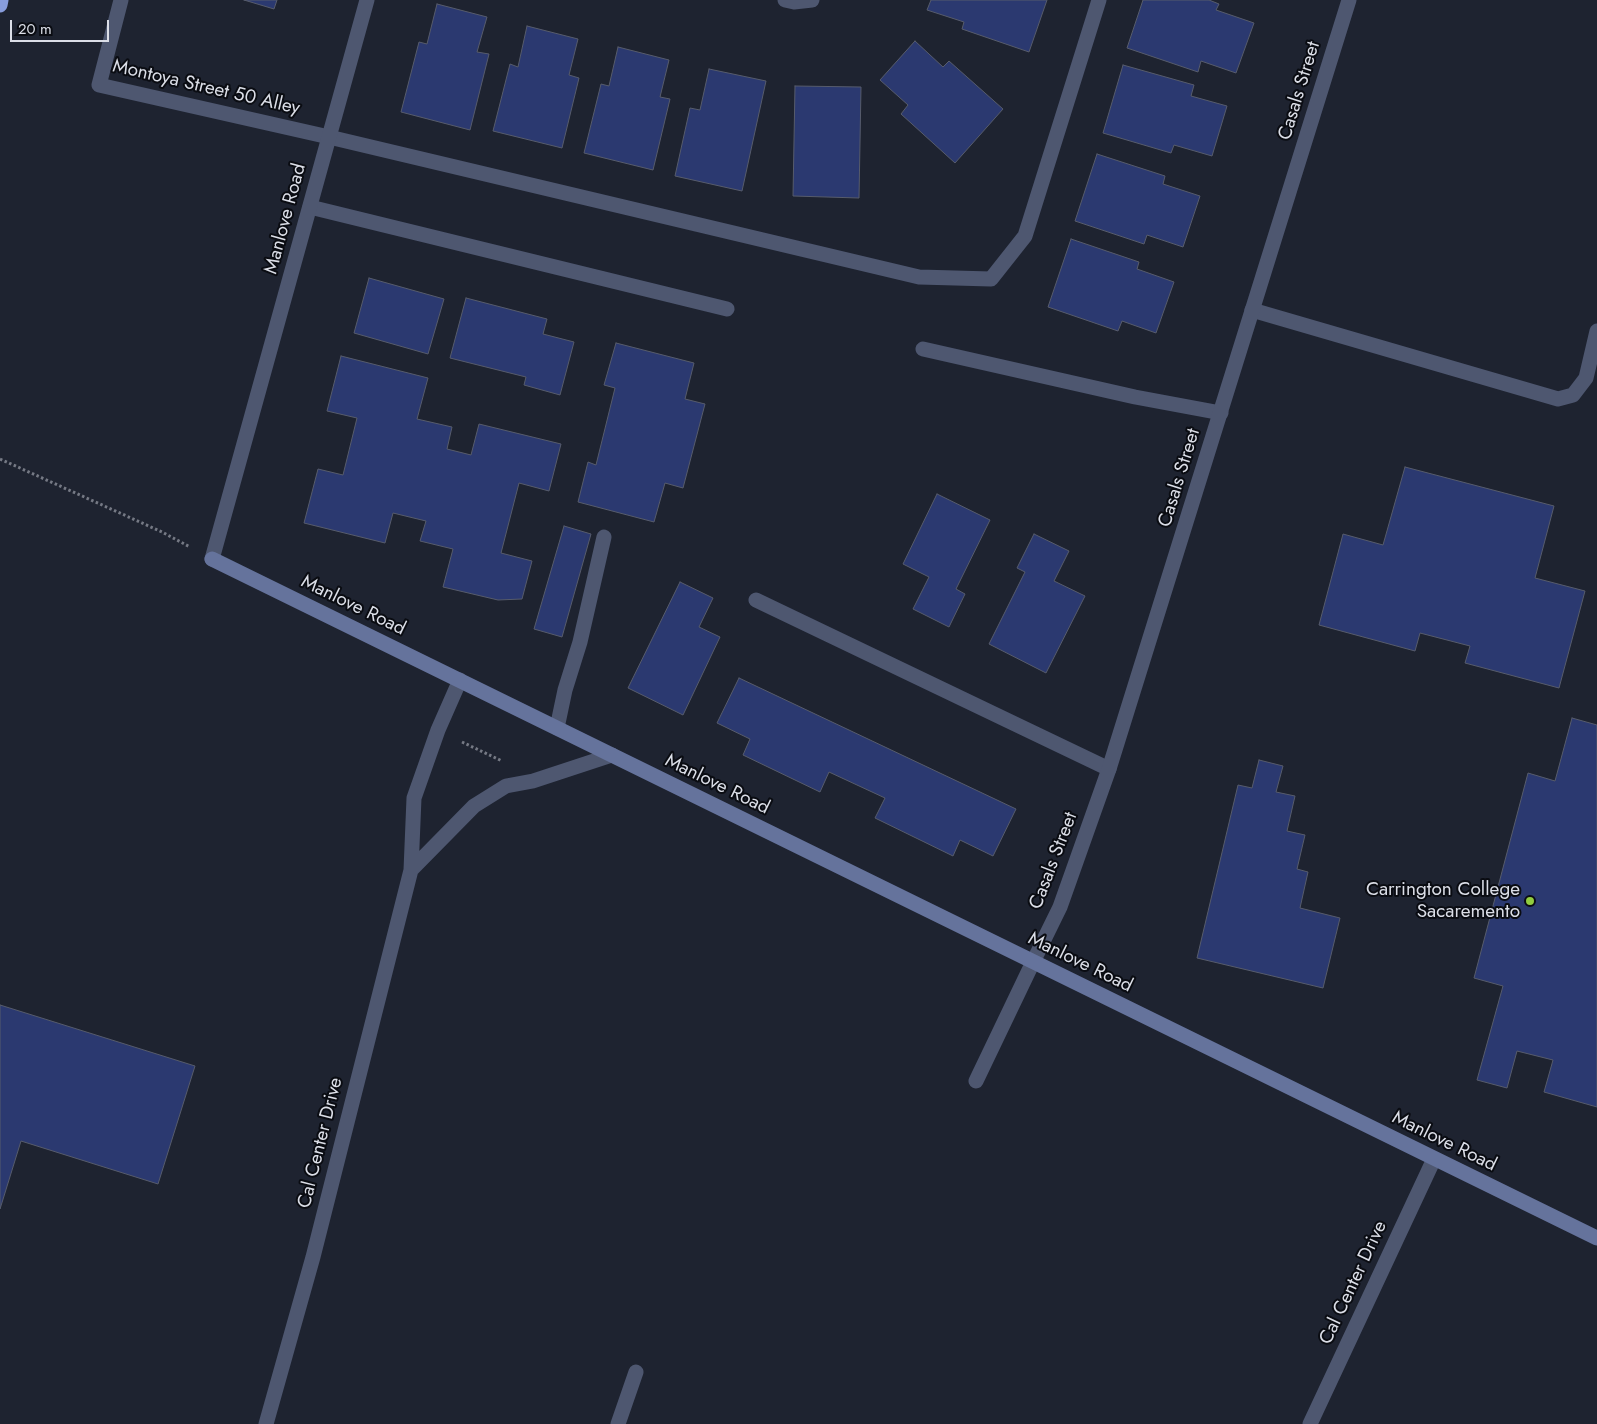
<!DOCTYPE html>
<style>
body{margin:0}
#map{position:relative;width:1597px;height:1424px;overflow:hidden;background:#1e2330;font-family:Jost,sans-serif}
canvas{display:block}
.scale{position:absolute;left:10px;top:20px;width:99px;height:22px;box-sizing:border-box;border:2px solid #dbdee7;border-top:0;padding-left:6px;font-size:15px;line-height:18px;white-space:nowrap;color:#dbdee7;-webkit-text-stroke:4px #0a0c12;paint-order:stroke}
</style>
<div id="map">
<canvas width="1597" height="1424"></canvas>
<div class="scale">20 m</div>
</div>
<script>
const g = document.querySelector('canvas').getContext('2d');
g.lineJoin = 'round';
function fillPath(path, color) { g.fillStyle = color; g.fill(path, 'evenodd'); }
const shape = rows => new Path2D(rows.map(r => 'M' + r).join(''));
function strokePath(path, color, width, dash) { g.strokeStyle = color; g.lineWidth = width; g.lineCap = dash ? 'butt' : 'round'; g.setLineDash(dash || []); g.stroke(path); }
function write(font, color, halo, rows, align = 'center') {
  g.font = font + ' Jost,sans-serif'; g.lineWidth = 4; g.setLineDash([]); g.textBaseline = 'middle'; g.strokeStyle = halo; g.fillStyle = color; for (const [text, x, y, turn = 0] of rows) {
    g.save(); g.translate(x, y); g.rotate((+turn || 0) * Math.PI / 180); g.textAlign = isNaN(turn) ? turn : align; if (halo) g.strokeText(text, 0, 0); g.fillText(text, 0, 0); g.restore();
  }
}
const building = shape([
 [244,0,277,0,274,9,244,0],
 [931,0,1047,0,1029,52,962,29,964,22,927,10,931,0],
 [1143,0,1209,0,1219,4,1216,10,1254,23,1236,73,1201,61,1198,72,1127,48,1143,0],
 [437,4,487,17,477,52,489,54,470,130,401,112,419,42,427,44,437,4],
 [527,26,578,39,569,75,579,78,562,148,493,131,510,64,518,67,527,26],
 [915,41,943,67,949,61,1003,109,955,163,901,114,908,105,880,80,915,41],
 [618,47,669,60,660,97,670,99,653,170,584,153,601,84,609,86,618,47],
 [1123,65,1194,85,1191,96,1227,106,1212,156,1174,145,1171,153,1103,133,1123,65],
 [709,69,766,81,742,191,675,176,690,108,700,110,709,69],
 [795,86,861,87,859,198,793,196,795,86],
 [1097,154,1165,176,1163,184,1200,196,1183,247,1147,235,1144,244,1075,221,1097,154],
 [1071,239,1139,262,1137,269,1174,282,1156,333,1122,321,1118,331,1048,307,1071,239],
 [369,278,444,299,428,354,354,333,369,278],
 [466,298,547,319,543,334,574,342,560,395,524,385,526,377,450,358,466,298],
 [616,343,694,363,685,399,705,404,683,488,665,483,654,522,578,502,588,462,596,465,615,388,604,385,616,343],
 [341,356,428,378,417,419,452,427,447,449,471,455,479,424,561,444,549,491,519,483,501,553,532,561,522,599,498,600,443,587,453,549,420,541,426,521,393,513,385,543,304,523,318,469,343,475,357,418,327,411,341,356],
 [1405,467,1554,506,1535,578,1585,591,1559,688,1465,663,1470,646,1420,633,1415,651,1319,625,1343,534,1383,545,1405,467],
 [937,494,990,520,956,589,965,594,949,627,913,609,929,577,903,564,937,494],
 [564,526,591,534,562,637,534,629,564,526],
 [1034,534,1069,551,1054,581,1085,596,1046,673,989,644,1025,572,1017,568,1034,534],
 [680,582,713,598,699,627,720,637,683,715,628,688,680,582],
 [739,678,1016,809,993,856,960,840,953,856,875,818,885,798,829,772,820,792,743,755,750,739,717,723,739,678],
 [1572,718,1597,725,1597,1107,1544,1092,1553,1060,1517,1051,1507,1088,1477,1080,1503,986,1474,978,1528,773,1555,781,1572,718],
 [1259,760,1283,766,1276,792,1295,796,1287,831,1305,835,1297,869,1308,872,1300,908,1340,918,1323,988,1197,958,1238,785,1252,788,1259,760],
 [0,1005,195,1066,158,1184,21,1141,0,1209,0,1005]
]);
fillPath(building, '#2b3970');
strokePath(building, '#575c6c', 1);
strokePath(shape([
 [0,459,162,532,190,547],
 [462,742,502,761]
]), '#757984', 3, [2.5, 2.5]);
strokePath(shape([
 [121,0,99,85,329,137,919,277,991,279,1025,236,1099,0],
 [310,207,727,309],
 [1252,310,1558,399,1573,395,1586,378,1597,331],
 [923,349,1135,397,1221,413],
 [756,600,1109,769],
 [557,728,565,690,580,642,604,537],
 [976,1081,1033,962],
 [618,1424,636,1372]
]), '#4e5770', 15);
strokePath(shape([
 [785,0,794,2,812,0],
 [212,559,367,0],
 [411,870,474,806,506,786,533,781,612,755],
 [1033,962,1060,907,1109,769,1349,0],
 [266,1424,313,1257,411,870,414,798,438,730,460,680],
 [1310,1424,1434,1159]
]), '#4e5770', 15);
strokePath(shape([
 [212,559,1597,1238]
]), '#65739c', 15);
strokePath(shape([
 [0,5,1,0]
]), '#889ddc', 15);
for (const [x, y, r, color] of [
 [1530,901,5,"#91cd3f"]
]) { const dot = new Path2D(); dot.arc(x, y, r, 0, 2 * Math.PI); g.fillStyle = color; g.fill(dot); strokePath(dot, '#0a0c12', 2); }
write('19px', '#dbdee7', '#0a0c12', [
 ["Montoya Street 50 Alley",206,88,13],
 ["Casals Street",1300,91,-73],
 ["Manlove Road",286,219,-75],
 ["Casals Street",1180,478,-73],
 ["Manlove Road",353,606,26],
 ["Manlove Road",717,785,26],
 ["Casals Street",1054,861,-69],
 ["Manlove Road",1080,963,26],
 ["Manlove Road",1444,1142,26],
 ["Cal Center Drive",321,1143,-76],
 ["Cal Center Drive",1354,1283,-65]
]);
write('19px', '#dbdee7', '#0a0c12', [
 ["Carrington College",1520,890],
 ["Sacaremento",1520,912]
], 'right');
</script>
